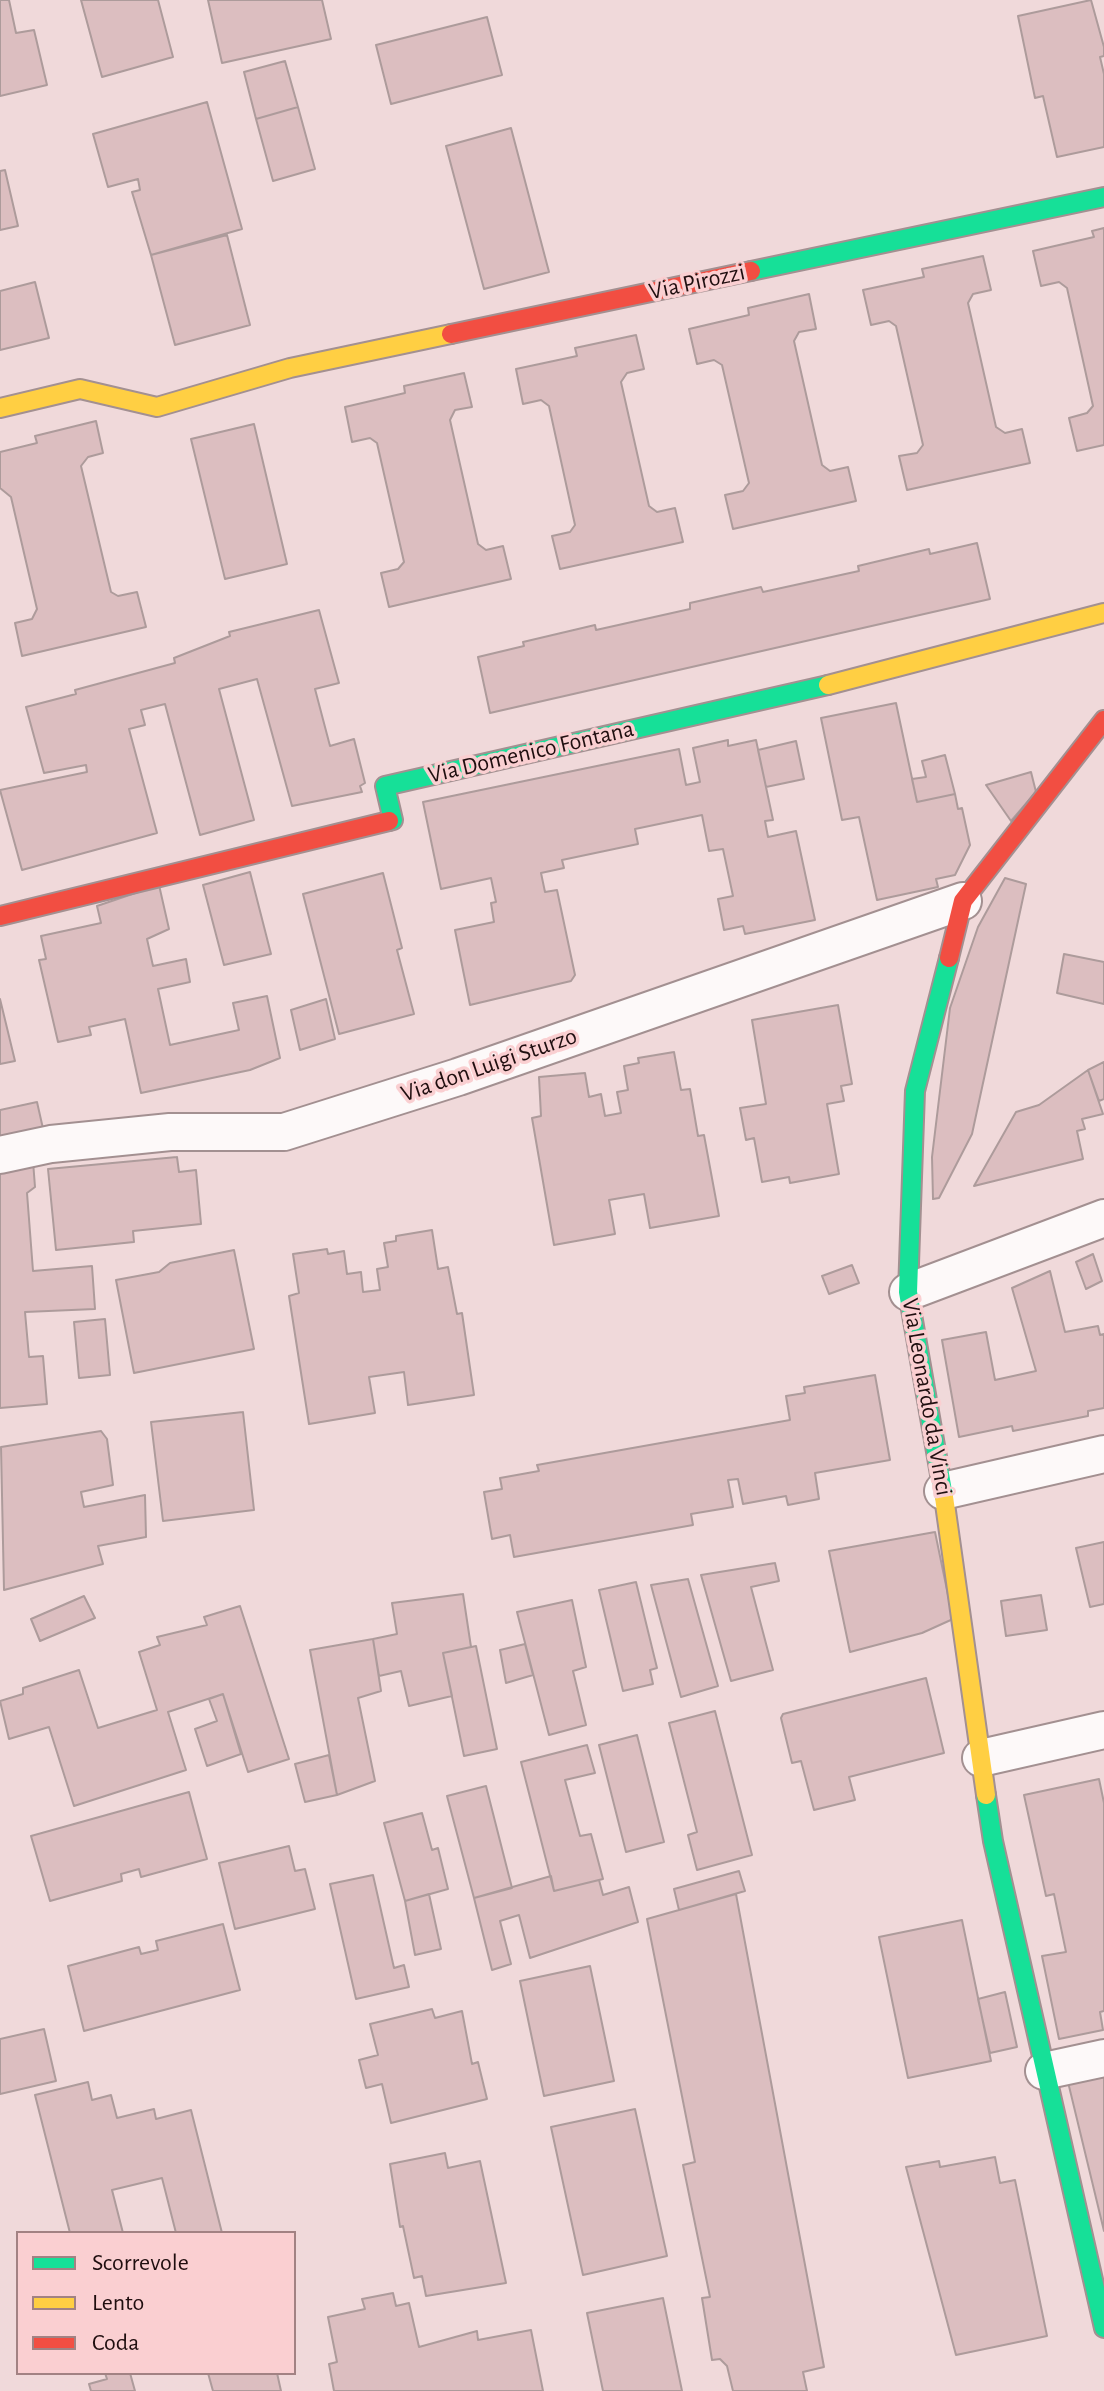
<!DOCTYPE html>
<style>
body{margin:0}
#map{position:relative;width:1104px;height:2391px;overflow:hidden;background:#f0d9da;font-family:"Alegreya Sans",sans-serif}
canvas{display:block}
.legend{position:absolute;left:16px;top:2231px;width:280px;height:144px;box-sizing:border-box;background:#facfd1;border:2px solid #a28283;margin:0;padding:10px 14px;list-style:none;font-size:24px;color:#1f0e0f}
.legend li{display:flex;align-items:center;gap:16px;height:40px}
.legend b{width:40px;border:2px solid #a28283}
</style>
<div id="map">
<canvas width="1104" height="2391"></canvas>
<ul class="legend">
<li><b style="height:10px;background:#16e098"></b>Scorrevole</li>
<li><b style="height:10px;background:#ffcf43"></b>Lento</li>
<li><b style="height:10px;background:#f24e42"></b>Coda</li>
</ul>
</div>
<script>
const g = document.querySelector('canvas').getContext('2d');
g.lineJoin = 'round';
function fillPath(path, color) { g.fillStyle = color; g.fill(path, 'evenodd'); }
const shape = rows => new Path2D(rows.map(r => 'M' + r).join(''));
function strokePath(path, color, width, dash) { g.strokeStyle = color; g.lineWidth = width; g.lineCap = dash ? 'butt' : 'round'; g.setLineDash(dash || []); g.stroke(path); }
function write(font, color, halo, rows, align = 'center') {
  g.font = font + ' "Alegreya Sans",sans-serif'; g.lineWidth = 7; g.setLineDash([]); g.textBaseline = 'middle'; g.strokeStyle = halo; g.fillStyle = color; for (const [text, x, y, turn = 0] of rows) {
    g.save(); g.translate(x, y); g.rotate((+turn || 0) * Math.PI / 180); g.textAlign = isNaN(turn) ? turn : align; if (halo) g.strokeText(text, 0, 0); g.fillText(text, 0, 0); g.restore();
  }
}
const building = shape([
 [0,0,9,0,16,33,34,30,47,85,0,96,0,0],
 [81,0,158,0,173,57,102,77,81,0],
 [208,0,322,0,331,39,222,63,208,0],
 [1091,0,1104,47,1104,56,1100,57,1104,74,1104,147,1057,157,1043,96,1035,98,1018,16,1091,0],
 [487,17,502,75,391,104,376,45,487,17],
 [285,61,298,107,256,119,244,72,285,61],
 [207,102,242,229,151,255,132,192,140,190,138,179,108,187,93,134,207,102],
 [298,107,315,169,273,181,256,119,298,107],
 [511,128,549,272,484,289,446,146,511,128],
 [5,170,18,226,0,230,0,171,5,170],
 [1104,228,1104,445,1077,451,1069,418,1087,413,1093,406,1067,288,1059,282,1041,286,1033,251,1094,237,1092,231,1104,228],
 [227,235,250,325,175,345,151,255,227,235],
 [983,256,991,290,973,294,968,303,996,427,1005,433,1022,429,1030,463,907,490,899,456,917,453,923,445,896,326,889,321,871,325,863,290,924,277,922,269,983,256],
 [35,282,49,338,0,350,0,291,35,282],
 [809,294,816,329,799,332,794,341,822,465,830,471,848,467,856,501,733,529,725,495,743,491,749,483,722,365,714,360,697,364,689,329,749,315,748,308,809,294],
 [636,335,644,369,627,373,621,382,649,506,657,512,675,508,683,542,560,569,552,536,570,532,575,525,549,406,541,400,523,404,516,369,577,356,575,348,636,335],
 [464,373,472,407,455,410,450,420,478,544,486,550,503,546,511,579,389,607,381,573,398,569,404,562,377,443,370,438,352,442,345,407,405,393,404,386,464,373],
 [96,421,103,453,88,457,81,466,111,592,118,596,137,592,146,627,22,656,15,623,32,619,37,609,11,497,0,488,0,452,37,443,35,436,96,421],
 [254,424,287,564,225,579,191,439,254,424],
 [977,543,990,599,490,713,478,657,524,646,523,642,595,625,596,630,690,609,690,603,761,587,763,592,859,571,858,566,929,549,930,554,977,543],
 [319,610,339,683,315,689,330,746,354,739,365,783,360,786,362,792,292,806,257,679,219,689,254,820,200,835,165,704,141,710,145,725,129,729,157,833,22,870,0,790,87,772,86,765,44,773,26,707,76,694,75,690,175,663,174,658,230,636,229,632,319,610],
 [896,703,917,802,955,794,958,809,962,808,970,845,955,875,936,879,938,887,877,900,859,817,842,820,821,718,896,703],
 [728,740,728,746,756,740,773,820,765,821,768,837,796,831,815,920,745,934,743,926,724,930,718,899,733,896,723,849,709,851,702,815,635,829,638,844,562,860,564,868,541,873,545,892,557,890,575,975,571,981,470,1005,455,930,494,922,491,903,496,902,491,878,441,889,423,802,679,749,686,785,700,782,693,748,728,740],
 [796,741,804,779,766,787,758,750,796,741],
 [945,755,955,794,917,802,912,779,926,777,922,761,945,755],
 [1031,772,1036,792,1011,821,986,785,1031,772],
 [250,872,271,954,224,965,203,885,250,872],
 [383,873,402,948,397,950,414,1014,339,1034,303,894,383,873],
 [1005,878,1026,884,972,1134,939,1198,933,1199,932,1157,950,1008,978,927,1005,878],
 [159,885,169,929,147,939,153,966,186,959,190,982,158,989,170,1045,239,1030,233,1003,267,996,280,1058,250,1070,141,1093,125,1019,89,1027,91,1035,58,1042,39,960,46,959,41,936,101,923,97,906,159,885],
 [1064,954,1104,962,1104,1004,1057,993,1064,954],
 [0,999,15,1061,0,1064,0,999],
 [326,999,335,1039,300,1050,291,1010,326,999],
 [838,1005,852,1084,841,1086,844,1101,827,1104,839,1174,790,1183,789,1177,762,1182,754,1138,746,1140,740,1108,766,1104,752,1020,838,1005],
 [674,1052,681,1090,690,1089,698,1136,704,1135,719,1216,650,1228,644,1194,609,1200,615,1234,554,1245,532,1118,541,1116,539,1077,585,1073,589,1097,601,1094,605,1116,621,1113,617,1092,628,1090,624,1066,639,1063,638,1058,674,1052],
 [1104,1062,1104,1099,1099,1101,1088,1070,1104,1062],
 [1088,1070,1103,1114,1082,1119,1085,1129,1077,1131,1083,1159,974,1186,1016,1112,1039,1105,1088,1070],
 [37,1102,44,1133,0,1142,0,1110,37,1102],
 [177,1157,179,1172,196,1170,201,1224,133,1231,134,1242,56,1250,48,1169,177,1157],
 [33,1161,35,1187,27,1193,33,1271,92,1266,95,1309,25,1312,29,1357,43,1356,47,1404,0,1408,0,1164,33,1161],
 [432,1230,438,1269,448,1267,457,1314,462,1313,474,1395,408,1405,404,1372,369,1377,375,1413,309,1424,289,1296,299,1293,293,1254,327,1249,328,1254,344,1251,347,1274,361,1272,363,1292,380,1290,377,1269,388,1267,384,1243,396,1241,396,1236,432,1230],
 [234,1250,254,1349,134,1373,116,1280,159,1272,170,1263,234,1250],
 [1093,1254,1102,1281,1086,1289,1076,1262,1093,1254],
 [852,1265,859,1283,829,1294,822,1276,852,1265],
 [1050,1271,1065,1332,1098,1326,1100,1335,1104,1334,1104,1408,1088,1411,1088,1416,1013,1431,1012,1426,959,1437,942,1340,986,1332,995,1380,1036,1371,1012,1288,1050,1271],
 [105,1319,110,1375,79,1378,74,1322,105,1319],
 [875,1375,890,1460,815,1473,819,1499,788,1505,786,1496,743,1504,738,1479,728,1480,733,1507,691,1514,693,1525,514,1557,510,1535,492,1539,484,1492,502,1489,500,1478,539,1471,537,1465,790,1420,786,1396,805,1393,804,1387,875,1375],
 [243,1412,254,1510,163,1521,151,1422,243,1412],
 [101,1431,107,1439,113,1485,81,1492,84,1507,145,1495,146,1537,98,1546,103,1564,4,1590,1,1447,101,1431],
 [935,1532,953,1619,922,1633,850,1652,829,1551,935,1532],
 [1104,1542,1104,1604,1090,1607,1076,1548,1104,1542],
 [775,1563,779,1581,751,1587,773,1670,731,1681,701,1575,775,1563],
 [688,1579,718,1686,681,1697,651,1585,688,1579],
 [636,1582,657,1668,650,1670,653,1684,623,1691,599,1590,636,1582],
 [463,1594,471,1647,443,1653,452,1696,409,1706,401,1671,379,1676,373,1639,397,1634,392,1603,463,1594],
 [1041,1595,1047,1630,1006,1636,1001,1601,1041,1595],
 [84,1596,95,1618,40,1641,31,1619,84,1596],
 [572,1600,586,1667,573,1671,586,1725,549,1735,517,1612,572,1600],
 [240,1606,289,1759,248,1772,223,1694,168,1712,186,1770,74,1806,49,1727,9,1739,0,1701,23,1694,23,1688,79,1670,98,1728,157,1710,139,1652,160,1645,157,1637,207,1625,204,1617,240,1606],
 [373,1639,381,1691,358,1698,375,1781,337,1795,310,1650,373,1639],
 [525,1644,533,1675,506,1683,500,1650,525,1644],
 [476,1646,497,1749,464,1756,443,1653,476,1646],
 [926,1678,944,1753,849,1777,855,1800,814,1810,801,1761,792,1763,781,1718,783,1714,926,1678],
 [223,1694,241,1754,207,1766,195,1729,217,1721,209,1699,223,1694],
 [715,1711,752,1855,697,1870,688,1835,697,1832,669,1723,715,1711],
 [637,1735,664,1842,626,1852,599,1745,637,1735],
 [587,1745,595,1773,565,1780,580,1836,591,1834,603,1879,554,1891,521,1762,587,1745],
 [329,1755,337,1795,305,1802,295,1764,329,1755],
 [1099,1779,1104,1803,1104,2011,1100,2012,1103,2030,1059,2039,1042,1956,1066,1952,1054,1894,1046,1896,1024,1795,1099,1779],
 [486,1786,512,1888,474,1898,447,1796,486,1786],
 [189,1792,207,1859,141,1877,139,1869,121,1874,122,1881,50,1901,31,1836,189,1792],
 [422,1813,432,1850,438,1848,448,1889,405,1901,384,1823,422,1813],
 [289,1846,295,1871,305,1869,315,1909,235,1929,219,1863,289,1846],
 [739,1871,745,1891,679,1910,674,1889,739,1871],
 [373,1875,394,1968,404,1965,409,1987,356,1999,330,1884,373,1875],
 [551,1876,554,1891,599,1880,603,1895,629,1887,638,1922,530,1958,519,1915,500,1921,511,1964,492,1970,474,1898,551,1876],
 [429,1894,441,1949,415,1955,405,1901,429,1894],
 [736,1894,824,2367,803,2372,807,2391,733,2391,727,2366,720,2359,712,2360,702,2298,710,2297,683,2165,695,2162,647,1919,736,1894],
 [962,1920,991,2061,908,2078,879,1937,962,1920],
 [223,1924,240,1990,84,2031,68,1966,139,1947,141,1954,158,1950,156,1941,223,1924],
 [590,1966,614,2081,544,2096,520,1981,590,1966],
 [1005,1992,1017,2047,990,2053,978,1999,1005,1992],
 [432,2009,435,2018,462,2011,472,2064,478,2062,487,2099,391,2123,382,2084,366,2088,359,2060,378,2055,370,2024,432,2009],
 [44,2029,56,2081,0,2094,0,2039,44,2029],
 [1104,2073,1104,2231,1068,2082,1104,2073],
 [88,2082,92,2100,111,2095,117,2118,154,2109,156,2119,191,2110,222,2233,176,2233,162,2178,112,2190,123,2233,70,2233,35,2095,88,2082],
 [635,2109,667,2256,583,2275,551,2127,635,2109],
 [445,2153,448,2168,480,2161,506,2283,426,2296,422,2276,414,2278,403,2226,400,2227,390,2164,445,2153],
 [995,2157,1000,2183,1015,2180,1047,2336,956,2355,906,2167,939,2161,940,2167,995,2157],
 [393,2293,396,2306,409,2303,419,2347,477,2331,478,2340,531,2330,543,2391,334,2391,329,2364,337,2362,328,2317,365,2309,362,2299,393,2293],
 [663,2298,682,2391,603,2391,587,2313,663,2298],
 [105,2373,130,2373,135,2391,91,2391,89,2384,107,2379,105,2373],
 [208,2373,277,2373,281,2391,213,2391,208,2373]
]);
fillPath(building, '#dcbec0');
strokePath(building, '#ad9b9b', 2);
const street = shape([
 [0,1155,51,1144,170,1132,284,1132,458,1077,963,901],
 [908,1292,1104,1218],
 [943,1491,1104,1454],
 [981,1758,1104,1730],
 [1044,2071,1104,2058]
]);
const fast = shape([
 [751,271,1104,197],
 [389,821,393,820,385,786,828,685],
 [944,1497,908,1292,915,1091,949,958],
 [986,1795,993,1841,1104,2328]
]);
const slow = shape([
 [0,408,80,389,157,407,290,368,451,334],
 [828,685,1104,613],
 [944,1497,986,1795]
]);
const jam = shape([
 [451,334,751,271],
 [0,916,389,821],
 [949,958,963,901,1104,720]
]);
strokePath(street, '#a39091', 40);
strokePath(fast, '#a39091', 22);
strokePath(slow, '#a39091', 22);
strokePath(jam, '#a39091', 22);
strokePath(street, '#fdf9f9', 36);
strokePath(fast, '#16e098', 18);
strokePath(slow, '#ffcf43', 18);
strokePath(jam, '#f24e42', 18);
write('24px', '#1f0e0f', '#facfd1', [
 ["Via Pirozzi",697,282,-12],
 ["Via Domenico Fontana",531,752,-13],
 ["Via don Luigi Sturzo",489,1065,-19],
 ["Via Leonardo da Vinci",927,1397,80]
]);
</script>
